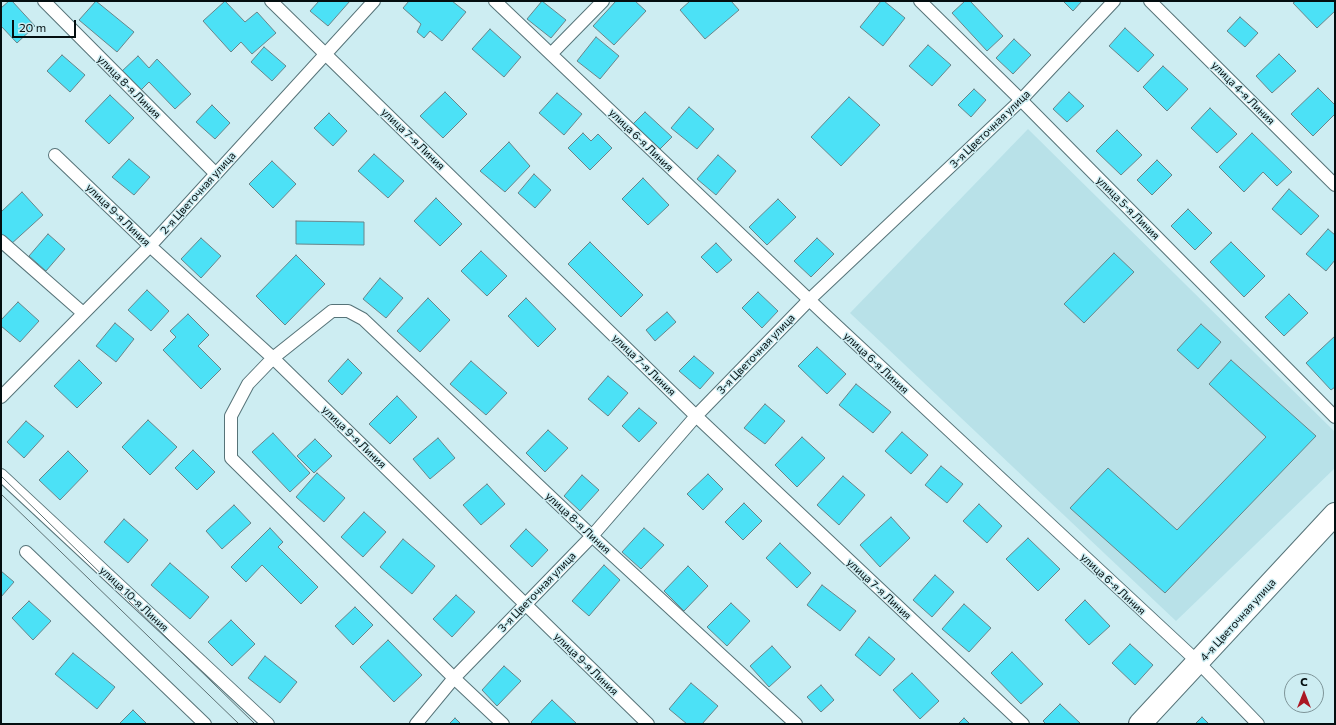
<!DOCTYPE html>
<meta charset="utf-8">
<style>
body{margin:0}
#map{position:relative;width:1336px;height:725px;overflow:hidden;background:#cdedf2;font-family:Commissioner,sans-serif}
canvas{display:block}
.frame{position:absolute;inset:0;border:2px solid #040e10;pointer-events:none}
.north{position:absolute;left:1284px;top:673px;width:40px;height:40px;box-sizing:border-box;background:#cdedf2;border:1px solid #7d9498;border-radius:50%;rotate:0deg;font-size:11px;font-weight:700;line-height:16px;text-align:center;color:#040e10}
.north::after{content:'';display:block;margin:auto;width:14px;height:18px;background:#ab1723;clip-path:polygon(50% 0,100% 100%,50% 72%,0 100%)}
.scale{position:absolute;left:12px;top:20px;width:64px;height:18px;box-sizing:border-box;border:2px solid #040e10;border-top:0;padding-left:5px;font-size:12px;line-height:14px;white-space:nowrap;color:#040e10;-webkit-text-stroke:3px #cdedf2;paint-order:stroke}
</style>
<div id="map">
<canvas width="1336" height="725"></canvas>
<div class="frame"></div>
<div class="north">С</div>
<div class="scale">20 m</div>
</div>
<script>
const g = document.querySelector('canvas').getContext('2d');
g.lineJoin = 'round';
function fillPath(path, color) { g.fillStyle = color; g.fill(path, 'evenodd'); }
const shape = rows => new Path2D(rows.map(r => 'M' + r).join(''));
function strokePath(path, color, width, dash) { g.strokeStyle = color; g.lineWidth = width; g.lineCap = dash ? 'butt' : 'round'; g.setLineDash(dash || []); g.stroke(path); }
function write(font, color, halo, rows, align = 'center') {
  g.font = font + ' Commissioner,sans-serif'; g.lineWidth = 3; g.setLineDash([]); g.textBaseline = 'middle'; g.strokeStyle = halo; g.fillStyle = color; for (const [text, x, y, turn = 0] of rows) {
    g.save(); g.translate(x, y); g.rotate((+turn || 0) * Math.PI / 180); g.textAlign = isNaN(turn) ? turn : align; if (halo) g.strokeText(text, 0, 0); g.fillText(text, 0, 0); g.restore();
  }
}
fillPath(shape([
 [1028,129,1335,432,1335,468,1176,621,850,313]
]), '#b8e1e8');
const building = shape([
 [9,1,12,1,35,26,17,43,1,26,1,8,9,1],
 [96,1,134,32,117,52,79,20,96,1],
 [225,1,245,22,257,12,276,33,252,54,241,42,231,52,203,21,225,1],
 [319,1,350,1,328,26,310,11,319,1],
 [409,1,452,1,466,12,442,41,430,31,424,38,417,32,421,24,403,8,409,1],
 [542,1,566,20,551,38,527,19,542,1],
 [616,1,635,1,646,11,614,45,593,26,616,1],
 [690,1,731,1,739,10,705,39,680,10,690,1],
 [881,1,884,1,905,18,883,46,860,27,881,1],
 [965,1,970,1,1003,36,987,51,952,13,965,1],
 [1063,1,1082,1,1073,11,1063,1],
 [1296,1,1335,1,1335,11,1317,28,1293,3,1296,1],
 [1240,17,1258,33,1245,47,1227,31,1240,17],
 [1125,28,1154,55,1138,72,1109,46,1125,28],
 [490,29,521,57,504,77,472,49,490,29],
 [596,37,619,56,600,79,577,61,596,37],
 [1014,39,1031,55,1013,74,996,58,1014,39],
 [928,45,951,65,932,86,909,66,928,45],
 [264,47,286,66,272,81,251,62,264,47],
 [1279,54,1296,71,1272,93,1256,76,1279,54],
 [62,55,85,75,70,92,47,71,62,55],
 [138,56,149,68,157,59,191,94,175,109,149,82,140,91,121,72,138,56],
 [1163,66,1188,89,1167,111,1143,87,1163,66],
 [1318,88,1335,105,1335,114,1313,136,1291,114,1318,88],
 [974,89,986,100,971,117,958,105,974,89],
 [445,92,467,114,443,138,420,116,445,92],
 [1069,92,1084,106,1067,122,1053,109,1069,92],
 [557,93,582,114,564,135,539,113,557,93],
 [110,95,134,118,109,144,85,121,110,95],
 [849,97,880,125,841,166,811,137,849,97],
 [212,105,230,123,215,139,196,122,212,105],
 [689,107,714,129,697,149,671,128,689,107],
 [1210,108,1237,134,1217,153,1191,128,1210,108],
 [645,112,672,137,658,151,631,126,645,112],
 [329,113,347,131,333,146,314,128,329,113],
 [1117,130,1142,155,1121,175,1096,151,1117,130],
 [583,133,591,141,598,134,612,148,590,170,568,148,583,133],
 [1252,133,1292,172,1277,186,1263,172,1244,192,1219,167,1252,133],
 [509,142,530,166,505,192,480,171,509,142],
 [374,154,404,181,388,198,358,171,374,154],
 [718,155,736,171,716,195,697,179,718,155],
 [129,159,150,177,134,195,112,177,129,159],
 [1157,160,1172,175,1152,195,1137,180,1157,160],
 [272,161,296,184,273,208,249,184,272,161],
 [534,174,551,190,535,208,518,193,534,174],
 [643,178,669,205,648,225,622,199,643,178],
 [1289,189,1319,216,1301,235,1272,209,1289,189],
 [22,192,43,215,10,245,1,234,1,212,22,192],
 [436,198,462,224,440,246,414,221,436,198],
 [778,199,796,217,767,245,749,227,778,199],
 [1188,209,1212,233,1195,250,1171,226,1188,209],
 [296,221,364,222,364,245,296,244,296,221],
 [1328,229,1335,235,1335,260,1326,271,1306,254,1328,229],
 [48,234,65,249,46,271,29,256,48,234],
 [201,238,221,256,201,278,181,259,201,238],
 [817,238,834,254,811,277,794,261,817,238],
 [590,242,643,295,621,317,568,264,590,242],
 [1231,242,1265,276,1244,297,1210,262,1231,242],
 [716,243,732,260,717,273,701,257,716,243],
 [481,251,507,276,487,296,461,271,481,251],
 [1114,253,1134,272,1084,323,1064,304,1114,253],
 [296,255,325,284,285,325,256,296,296,255],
 [380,278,403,298,386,318,363,299,380,278],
 [147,290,169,311,151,331,128,310,147,290],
 [758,292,778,311,762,328,742,308,758,292],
 [1289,294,1308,313,1284,336,1265,317,1289,294],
 [428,298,450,320,420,352,397,331,428,298],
 [526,298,556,329,538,347,508,316,526,298],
 [18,302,39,321,20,342,1,326,1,320,18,302],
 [667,312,676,322,655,341,646,330,667,312],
 [188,314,209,335,198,346,221,369,201,389,163,350,176,337,170,331,188,314],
 [115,323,134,339,116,362,96,346,115,323],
 [1201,324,1221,342,1198,369,1177,350,1201,324],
 [1335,336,1335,387,1331,390,1306,363,1335,336],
 [817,347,846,374,827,394,798,366,817,347],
 [694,356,714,373,700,389,679,371,694,356],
 [348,359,362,373,342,395,328,381,348,359],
 [79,360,102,383,77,408,54,386,79,360],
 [1231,360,1316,436,1165,593,1070,508,1108,468,1177,530,1266,437,1209,384,1231,360],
 [471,361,507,393,486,415,450,384,471,361],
 [608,376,628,393,608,416,588,399,608,376],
 [856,384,891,412,873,433,839,405,856,384],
 [397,396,417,417,390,444,369,424,397,396],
 [765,404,785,421,765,444,744,428,765,404],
 [639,408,657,423,639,442,622,426,639,408],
 [148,420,177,447,150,475,122,447,148,420],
 [26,421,44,436,24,458,7,442,26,421],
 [548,430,568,448,545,472,526,453,548,430],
 [902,432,928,455,911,474,885,451,902,432],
 [273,433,310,473,290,492,252,452,273,433],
 [802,437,825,458,797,487,775,465,802,437],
 [438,438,455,458,430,479,413,459,438,438],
 [315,439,332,456,314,473,297,456,315,439],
 [193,450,215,472,197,490,175,468,193,450],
 [68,451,88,471,60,500,39,480,68,451],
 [941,466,963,484,947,503,925,485,941,466],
 [317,473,345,498,324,522,296,497,317,473],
 [708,474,723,489,703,510,687,494,708,474],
 [582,475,599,490,580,511,564,496,582,475],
 [843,476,865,495,839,525,817,505,843,476],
 [487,484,505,504,481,525,463,505,487,484],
 [744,503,762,521,743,540,725,522,744,503],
 [979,504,1002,526,987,543,963,521,979,504],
 [234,505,251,523,222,549,206,531,234,505],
 [364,512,386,532,363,557,341,537,364,512],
 [891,517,910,538,880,567,860,545,891,517],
 [124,519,148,540,128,563,104,542,124,519],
 [270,528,283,542,278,547,318,587,301,604,262,565,246,582,231,567,270,528],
 [644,528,664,545,641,569,622,552,644,528],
 [526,529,548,550,532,567,510,546,526,529],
 [1028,538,1060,569,1038,591,1006,559,1028,538],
 [403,539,435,566,412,594,380,567,403,539],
 [780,543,811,573,797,588,766,558,780,543],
 [170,563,209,597,190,619,151,585,170,563],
 [604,565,620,580,589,616,572,601,604,565],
 [688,566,708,586,684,611,664,591,688,566],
 [1,571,14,582,1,597,1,571],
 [935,575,954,592,932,617,913,600,935,575],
 [822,585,856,611,840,631,807,605,822,585],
 [456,595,475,612,452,637,433,619,456,595],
 [1085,600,1110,626,1089,645,1065,620,1085,600],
 [29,601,51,621,33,640,12,618,29,601],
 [731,603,750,621,727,646,707,627,731,603],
 [964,604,991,628,969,652,942,629,964,604],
 [355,607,373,625,353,645,335,626,355,607],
 [231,620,255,644,232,666,208,642,231,620],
 [869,637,895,659,880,676,855,655,869,637],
 [388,640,422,675,394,702,360,667,388,640],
 [1130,644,1153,665,1135,685,1112,663,1130,644],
 [772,646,791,667,769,687,750,666,772,646],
 [1012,652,1043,684,1021,704,991,673,1012,652],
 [73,653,115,687,97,709,55,674,73,653],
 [265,656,297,682,280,703,248,678,265,656],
 [504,666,521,681,497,706,482,690,504,666],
 [912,673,939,701,920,719,893,690,912,673],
 [691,683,718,706,702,724,687,724,669,709,691,683],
 [821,685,834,700,821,712,807,697,821,685],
 [552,700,577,724,533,724,531,722,552,700],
 [1060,704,1081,724,1046,724,1043,721,1060,704],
 [133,710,147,724,119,724,133,710],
 [1202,717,1209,724,1195,724,1202,717],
 [455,718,461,724,449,724,455,718],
 [964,718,970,724,958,724,964,718]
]);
fillPath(building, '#4ce1f6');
strokePath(building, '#68858a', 1);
const service = shape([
 [44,1,215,173],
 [271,1,696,416,1023,724],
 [495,1,822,312,1199,663,1258,724],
 [920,1,1021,100,1335,417],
 [1150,1,1335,185],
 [551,54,603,1],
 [55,155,150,246,273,358,648,724],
 [1,241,83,313],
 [1,397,150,246,374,1],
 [1,475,268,724],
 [26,552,205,724],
 [416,724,454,678,592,536,696,416,809,300,1021,100,1114,1],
 [503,724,454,678,231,458,231,416,248,384,273,358,332,311,348,311,363,319,592,536,796,724]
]);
const tertiary = shape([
 [1140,724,1335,514]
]);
strokePath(service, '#567378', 14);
strokePath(tertiary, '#567378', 24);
strokePath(service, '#fff', 12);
strokePath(tertiary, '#fff', 22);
strokePath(shape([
 [1,476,255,724],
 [1,494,239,724]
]), '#5c7073', 1);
write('11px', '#040e10', '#cdedf2', [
 ["улица 8-я Линия",129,87,45],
 ["улица 4-я Линия",1243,93,45],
 ["3-я Цветочная улица",990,129,-44],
 ["улица 7-я Линия",413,139,44],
 ["улица 6-я Линия",641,140,44],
 ["2-я Цветочная улица",198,193,-48],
 ["улица 5-я Линия",1128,208,45],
 ["улица 9-я Линия",118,215,44],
 ["3-я Цветочная улица",756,354,-46],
 ["улица 6-я Линия",876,363,43],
 ["улица 7-я Линия",644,365,44],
 ["улица 9-я Линия",354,437,44],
 ["улица 8-я Линия",578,523,43],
 ["улица 6-я Линия",1113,584,43],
 ["улица 7-я Линия",879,589,43],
 ["3-я Цветочная улица",537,592,-46],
 ["улица 10-я Линия",134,599,43],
 ["4-я Цветочная улица",1238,620,-48],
 ["улица 9-я Линия",586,664,44]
]);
</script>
